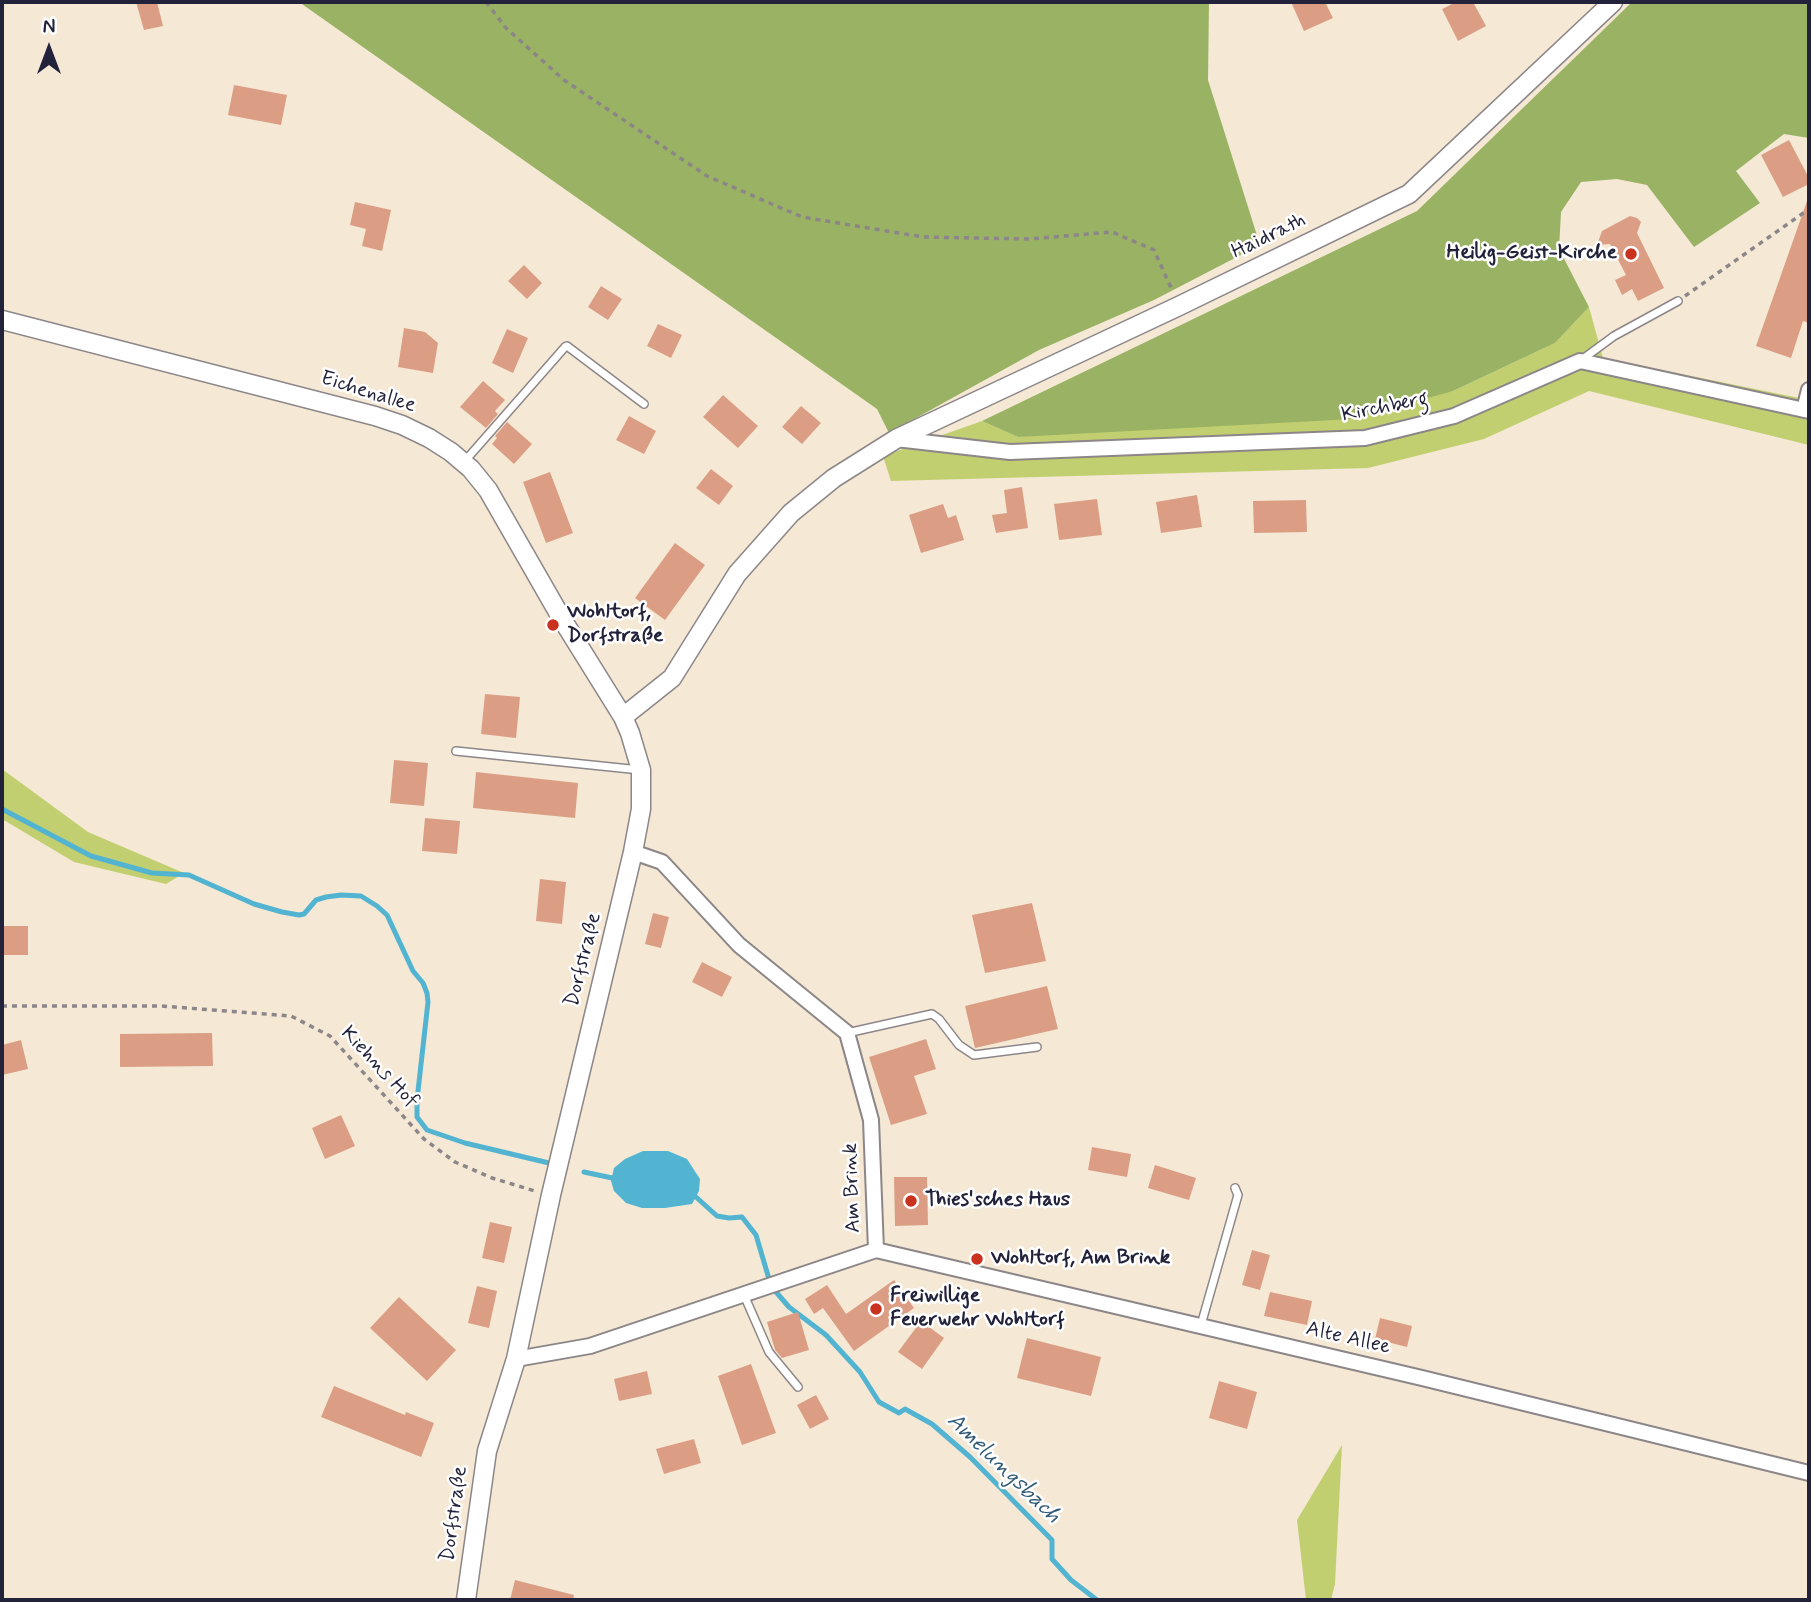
<!DOCTYPE html>
<meta charset="utf-8">
<style>
body{margin:0}
#map{position:relative;width:1811px;height:1602px;overflow:hidden;background:#f5e9d5;font-family:Mynerve,sans-serif}
canvas{display:block}
.frame{position:absolute;inset:0;border:4px solid #22223b;pointer-events:none}
.north{position:absolute;left:14px;top:14px;width:70px;height:70px;-webkit-text-stroke:5px #fff;paint-order:stroke;rotate:0deg;font-size:19px;font-weight:700;line-height:28px;text-align:center;color:#22223b}
.north::after{content:'';display:block;margin:auto;width:24px;height:32px;background:#22223b;clip-path:polygon(50% 0,100% 100%,50% 72%,0 100%)}
</style>
<div id="map">
<canvas width="1811" height="1602"></canvas>
<div class="frame"></div>
<div class="north">N</div>
</div>
<script>
const g = document.querySelector('canvas').getContext('2d');
g.lineJoin = 'round';
function fillPath(path, color) { g.fillStyle = color; g.fill(path, 'evenodd'); }
const shape = rows => new Path2D(rows.map(r => 'M' + r).join(''));
function strokePath(path, color, width, dash) { g.strokeStyle = color; g.lineWidth = width; g.lineCap = dash ? 'butt' : 'round'; g.setLineDash(dash || []); g.stroke(path); }
function write(font, color, halo, rows, align = 'center') {
  g.font = font + ' Mynerve,sans-serif'; g.lineWidth = 5; g.setLineDash([]); g.textBaseline = 'middle'; g.strokeStyle = halo; g.fillStyle = color; for (const [text, x, y, turn = 0] of rows) {
    g.save(); g.translate(x, y); g.rotate((+turn || 0) * Math.PI / 180); g.textAlign = isNaN(turn) ? turn : align; if (halo) g.strokeText(text, 0, 0); g.fillText(text, 0, 0); g.restore();
  }
}
fillPath(shape([
 [1589,307,1603,358,1809,400,1809,445,1589,391,1484,439,1368,468,891,481,883,456,982,421,1018,437,1453,391,1555,343],
 [2,769,88,832,184,873,166,884,74,862,2,819],
 [1342,1445,1335,1584,1331,1600,1306,1600,1297,1520]
]), '#c2cf71');
fillPath(shape([
 [299,2,1209,2,1208,80,1260,245,1154,300,1039,350,889,433,877,409],
 [1632,2,1809,2,1809,138,1784,134,1736,171,1760,203,1694,247,1647,185,1617,179,1581,182,1561,212,1559,249,1589,307,1555,343,1453,391,1353,419,1018,437,982,421,1417,211]
]), '#99b263');
fillPath(shape([
 [643,1151,668,1151,687,1159,700,1179,699,1191,692,1204,665,1208,642,1208,626,1203,614,1191,611,1181,614,1168,625,1159]
]), '#52b4d1');
strokePath(shape([
 [2,809,91,856,152,873,189,875,254,904,282,912,299,915,304,914,316,900,326,897,341,895,361,896,377,906,387,915,413,971,423,983,427,993,428,1002,417,1100,417,1117,427,1130,465,1143,549,1163],
 [584,1172,617,1179],
 [692,1196,696,1197,717,1216,729,1218,742,1217,756,1235,769,1279],
 [776,1292,789,1307,826,1335,860,1372,879,1402,899,1413,905,1409,932,1424,970,1457,1052,1540,1052,1559,1071,1580,1097,1600]
]), '#52b4d1', 5);
fillPath(shape([
 [136,2,157,2,163,26,144,30],
 [1291,2,1325,2,1333,18,1304,31],
 [1456,2,1473,2,1486,26,1458,41,1442,9],
 [234,85,287,95,281,125,228,115],
 [1789,140,1809,178,1809,184,1783,197,1761,155],
 [1807,201,1809,201,1809,323,1803,321,1791,358,1756,346],
 [355,202,391,210,382,251,362,246,366,229,350,225],
 [1630,216,1637,218,1641,222,1637,233,1664,288,1638,301,1632,289,1622,295,1615,280,1626,275,1610,244,1597,245,1602,231],
 [524,265,542,283,527,299,508,281],
 [601,286,622,299,608,320,588,307],
 [658,324,682,335,671,358,647,346],
 [404,328,425,332,438,343,433,373,398,367],
 [507,329,528,338,513,373,492,363],
 [483,381,505,400,495,411,498,414,486,428,460,407],
 [723,395,758,426,738,448,703,417],
 [801,406,821,423,802,444,782,427],
 [629,416,656,431,644,454,616,440],
 [507,422,532,444,514,464,492,444,497,438,495,436],
 [711,469,733,486,719,505,696,488],
 [550,472,573,533,546,543,523,482],
 [1022,487,1028,528,996,533,992,515,1007,513,1004,490],
 [1197,495,1202,527,1161,533,1156,502],
 [1097,499,1102,535,1059,540,1054,504],
 [1306,500,1307,532,1254,533,1253,501],
 [943,504,948,518,956,515,964,540,921,553,909,515],
 [675,543,705,565,665,620,635,598],
 [485,694,520,697,516,738,481,734],
 [394,760,428,763,424,806,390,803],
 [476,772,578,783,575,818,473,808],
 [425,818,460,821,457,854,422,851],
 [540,879,566,882,562,924,536,921],
 [1032,903,1046,961,985,973,972,915],
 [653,913,669,917,661,948,645,944],
 [2,926,28,926,28,955,2,955],
 [702,962,732,977,722,997,692,982],
 [1047,986,1058,1029,975,1048,965,1006],
 [212,1033,213,1066,120,1067,120,1034],
 [926,1039,936,1069,914,1076,927,1114,891,1125,869,1057],
 [21,1040,28,1069,2,1075,2,1045],
 [341,1115,355,1146,325,1159,312,1128],
 [1092,1147,1131,1154,1127,1177,1088,1170],
 [1155,1165,1196,1178,1189,1200,1148,1188],
 [894,1177,927,1177,928,1225,895,1226],
 [490,1222,512,1227,504,1263,482,1258],
 [1252,1250,1270,1255,1260,1290,1242,1285],
 [894,1280,914,1308,854,1351,823,1308,814,1314,805,1299,827,1285,846,1314],
 [477,1286,497,1291,489,1328,468,1323],
 [1270,1292,1312,1301,1307,1325,1264,1316],
 [399,1297,456,1350,427,1381,370,1328],
 [798,1312,809,1350,782,1358,775,1350,767,1322],
 [1380,1318,1412,1326,1407,1347,1375,1339],
 [921,1321,944,1338,922,1369,898,1352],
 [1027,1338,1101,1357,1091,1396,1017,1378],
 [751,1364,776,1433,742,1445,718,1376],
 [647,1371,652,1394,619,1401,614,1379],
 [1219,1381,1257,1392,1247,1429,1209,1418],
 [334,1386,405,1415,406,1412,434,1423,421,1457,321,1417],
 [816,1395,829,1419,810,1429,797,1405],
 [694,1439,701,1463,664,1474,656,1449],
 [515,1580,574,1595,573,1600,510,1600]
]), '#db9e85');
const service = shape([
 [1580,361,1614,336,1678,301],
 [464,462,565,347,567,346,644,404],
 [456,751,640,770],
 [847,1033,932,1014,939,1019,959,1045,974,1055,1037,1047],
 [744,1295,769,1352,798,1387],
 [1201,1325,1238,1195,1235,1188]
]);
const minor = shape([
 [1804,410,1809,390],
 [896,439,1010,452,1365,438,1454,416,1580,361,1809,411],
 [633,852,662,862,739,945,847,1033,871,1120,876,1250],
 [876,1250,1422,1378,1809,1473],
 [516,1359,590,1346,876,1250]
]);
const tertiary = shape([
 [2,320,375,416,402,425,429,438,451,452,471,469,488,490,562,619,623,717,630,733,641,770,641,809,633,852,551,1195,516,1359,487,1451,466,1600],
 [623,717,672,678,737,574,791,513,834,478,896,439,1179,306,1409,194,1613,2]
]);
strokePath(service, '#8c8688', 10);
strokePath(minor, '#8c8688', 18);
strokePath(tertiary, '#8c8688', 21);
strokePath(shape([
 [486,2,506,28,564,80,707,176,802,217,923,237,1029,239,1112,232,1154,250,1172,290],
 [1685,296,1809,209],
 [2,1006,161,1006,291,1016,330,1036,424,1139,455,1162,492,1178,535,1191]
]), '#8c8688', 3.5, [5, 5]);
strokePath(service, '#fff', 7);
strokePath(minor, '#fff', 14);
strokePath(tertiary, '#fff', 18);
for (const [x, y, r, color] of [
 [1631,254,7,"#c8321e"],
 [553,625,7,"#c8321e"],
 [911,1201,7,"#c8321e"],
 [977,1259,7,"#c8321e"],
 [876,1309,7,"#c8321e"]
]) { const dot = new Path2D(); dot.arc(x, y, r, 0, 2 * Math.PI); g.fillStyle = color; g.fill(dot); strokePath(dot, '#fff', 2.5); }
write('21px', '#22223b', '#fff', [
 ["Haidrath",1269,237,-26],
 ["Eichenallee",368,393,17],
 ["Kirchberg",1385,408,-11],
 ["Dorfstraße",584,960,-76],
 ["Kiehns Hof",379,1068,47],
 ["Am Brink",853,1188,-92],
 ["Alte Allee",1348,1339,13],
 ["Dorfstraße",455,1514,-82]
]);
write('bold 21px', '#22223b', '#fff', [
 ["Heilig-Geist-Kirche",1617,254,"right"],
 ["Wohltorf,",567,613],
 ["Dorfstraße",567,637],
 ["Thies'sches Haus",925,1201],
 ["Wohltorf, Am Brink",991,1259],
 ["Freiwillige",890,1297],
 ["Feuerwehr Wohltorf",890,1321]
], 'left');
write('italic 23px', '#355c77', '#fff', [
 ["Amelungsbach",1003,1469,44]
]);
</script>
